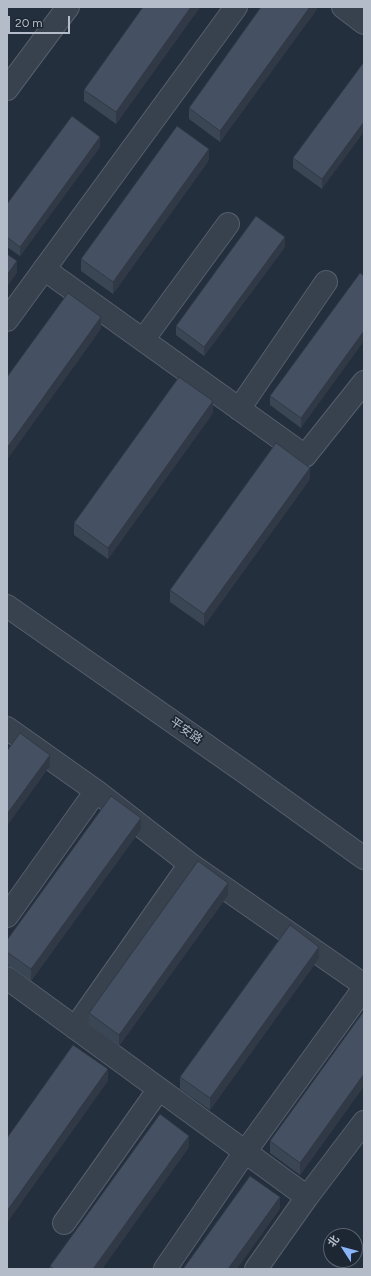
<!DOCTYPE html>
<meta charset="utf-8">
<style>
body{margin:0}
#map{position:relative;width:371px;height:1276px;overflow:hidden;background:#242f3e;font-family:Figtree,"Noto Sans SC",sans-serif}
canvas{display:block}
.frame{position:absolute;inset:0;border:8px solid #b4bcc9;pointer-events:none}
.north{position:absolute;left:323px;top:1228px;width:40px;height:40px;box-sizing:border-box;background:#1d2633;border:1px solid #59626f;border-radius:50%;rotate:306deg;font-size:11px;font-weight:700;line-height:16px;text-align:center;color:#b4bcc9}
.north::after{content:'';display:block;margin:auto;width:14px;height:18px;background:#8ab4f8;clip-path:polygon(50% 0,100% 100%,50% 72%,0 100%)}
.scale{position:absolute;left:8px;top:16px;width:62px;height:18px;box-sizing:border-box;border:2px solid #b4bcc9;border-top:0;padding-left:5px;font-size:12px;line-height:14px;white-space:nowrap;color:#b4bcc9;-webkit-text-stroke:3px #1d2633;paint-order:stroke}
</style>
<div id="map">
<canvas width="371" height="1276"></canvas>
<div class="frame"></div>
<div class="north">北</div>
<div class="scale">20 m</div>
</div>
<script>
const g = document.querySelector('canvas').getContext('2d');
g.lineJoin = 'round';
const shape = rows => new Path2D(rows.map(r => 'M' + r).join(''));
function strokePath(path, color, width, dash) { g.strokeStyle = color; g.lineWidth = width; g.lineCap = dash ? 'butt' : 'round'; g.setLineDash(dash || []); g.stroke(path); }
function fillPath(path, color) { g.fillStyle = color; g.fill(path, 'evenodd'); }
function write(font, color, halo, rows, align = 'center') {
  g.font = font + ' Figtree,"Noto Sans SC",sans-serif'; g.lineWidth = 3.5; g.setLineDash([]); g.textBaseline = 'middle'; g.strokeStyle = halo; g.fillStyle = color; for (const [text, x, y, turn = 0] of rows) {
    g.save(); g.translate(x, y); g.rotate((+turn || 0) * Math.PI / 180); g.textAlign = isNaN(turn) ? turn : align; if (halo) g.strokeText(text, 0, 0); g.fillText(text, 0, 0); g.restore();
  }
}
const minor = shape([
 [343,7,364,23],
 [7,89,68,7],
 [44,269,305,456,364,382],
 [7,320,236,7],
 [143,340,228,224],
 [239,409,326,282],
 [7,606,243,771,364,858],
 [7,728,96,791,190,864,364,985],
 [7,916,96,791],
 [7,978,307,1197],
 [75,1028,190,864],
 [64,1223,159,1089],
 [165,1269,245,1152,364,988],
 [256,1269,307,1197,364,1122]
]);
strokePath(minor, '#565f6c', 24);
strokePath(minor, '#38414e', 22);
fillPath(shape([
 [143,7,200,7,116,124,84,101,84,90],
 [317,7,317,9,220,142,189,119,189,108],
 [364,62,322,189,293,168,293,158],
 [100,147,20,256,7,247,7,204],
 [209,160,113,294,81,271,81,259],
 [285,247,204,356,176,335,176,326],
 [364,276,301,428,270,405,270,396],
 [213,413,108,559,74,535,74,523],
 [310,479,204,626,170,602,170,590],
 [141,829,31,981,7,964,7,940],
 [228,895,119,1046,89,1025,89,1013],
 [319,958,210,1110,180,1089,180,1077],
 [364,1011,364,1086,300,1175,270,1153,270,1141],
 [189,1147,102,1269,50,1269,50,1266]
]), '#3b4654');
fillPath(shape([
 [191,7,200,7,116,124,116,112],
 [310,7,317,7,317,9,220,142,220,131],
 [364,122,364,132,322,189,322,179],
 [100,137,100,147,20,256,20,247],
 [209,149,209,160,113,294,113,282],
 [285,237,285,247,204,356,204,347],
 [17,261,17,273,7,287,7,275],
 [101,317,101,329,7,460,7,448],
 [364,331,364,341,301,428,301,418],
 [213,401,213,413,108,559,108,548],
 [310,468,310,479,204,626,204,614],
 [50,755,50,766,7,826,7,814],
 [141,818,141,829,31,981,31,969],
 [228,883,228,895,119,1046,119,1035],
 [319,947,319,958,210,1110,210,1098],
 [108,1069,108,1081,7,1223,7,1211],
 [364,1074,364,1086,300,1175,300,1163],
 [189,1136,189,1147,102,1269,93,1269],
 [280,1197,280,1209,237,1269,228,1269]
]), '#303945');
const building = shape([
 [143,7,191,7,116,112,84,90,143,7],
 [261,7,310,7,220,131,189,108,261,7],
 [364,62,364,122,322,179,293,158,364,62],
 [72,116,100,137,20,247,7,237,7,204,72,116],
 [177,126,209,149,113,282,81,259,177,126],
 [256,216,285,237,204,347,176,326,256,216],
 [7,254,17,261,7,275,7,254],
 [360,273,364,276,364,331,301,418,270,396,360,273],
 [68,293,101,317,7,448,7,377,68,293],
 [179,377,213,401,108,548,74,523,179,377],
 [276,443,310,468,204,614,170,590,276,443],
 [20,733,50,755,7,814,7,751,20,733],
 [111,796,141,818,31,969,7,952,7,940,111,796],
 [198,861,228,883,119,1035,89,1013,198,861],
 [290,925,319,947,210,1098,180,1077,290,925],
 [364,1011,364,1074,300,1163,270,1141,364,1011],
 [73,1045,108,1069,7,1211,7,1138,73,1045],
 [160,1114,189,1136,93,1269,54,1269,50,1266,160,1114],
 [250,1176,280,1197,228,1269,183,1269,250,1176]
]);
fillPath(building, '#455162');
strokePath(building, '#303945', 1);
write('12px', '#b4bcc9', '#1d2633', [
 ["平安路",186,731,35]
]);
</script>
